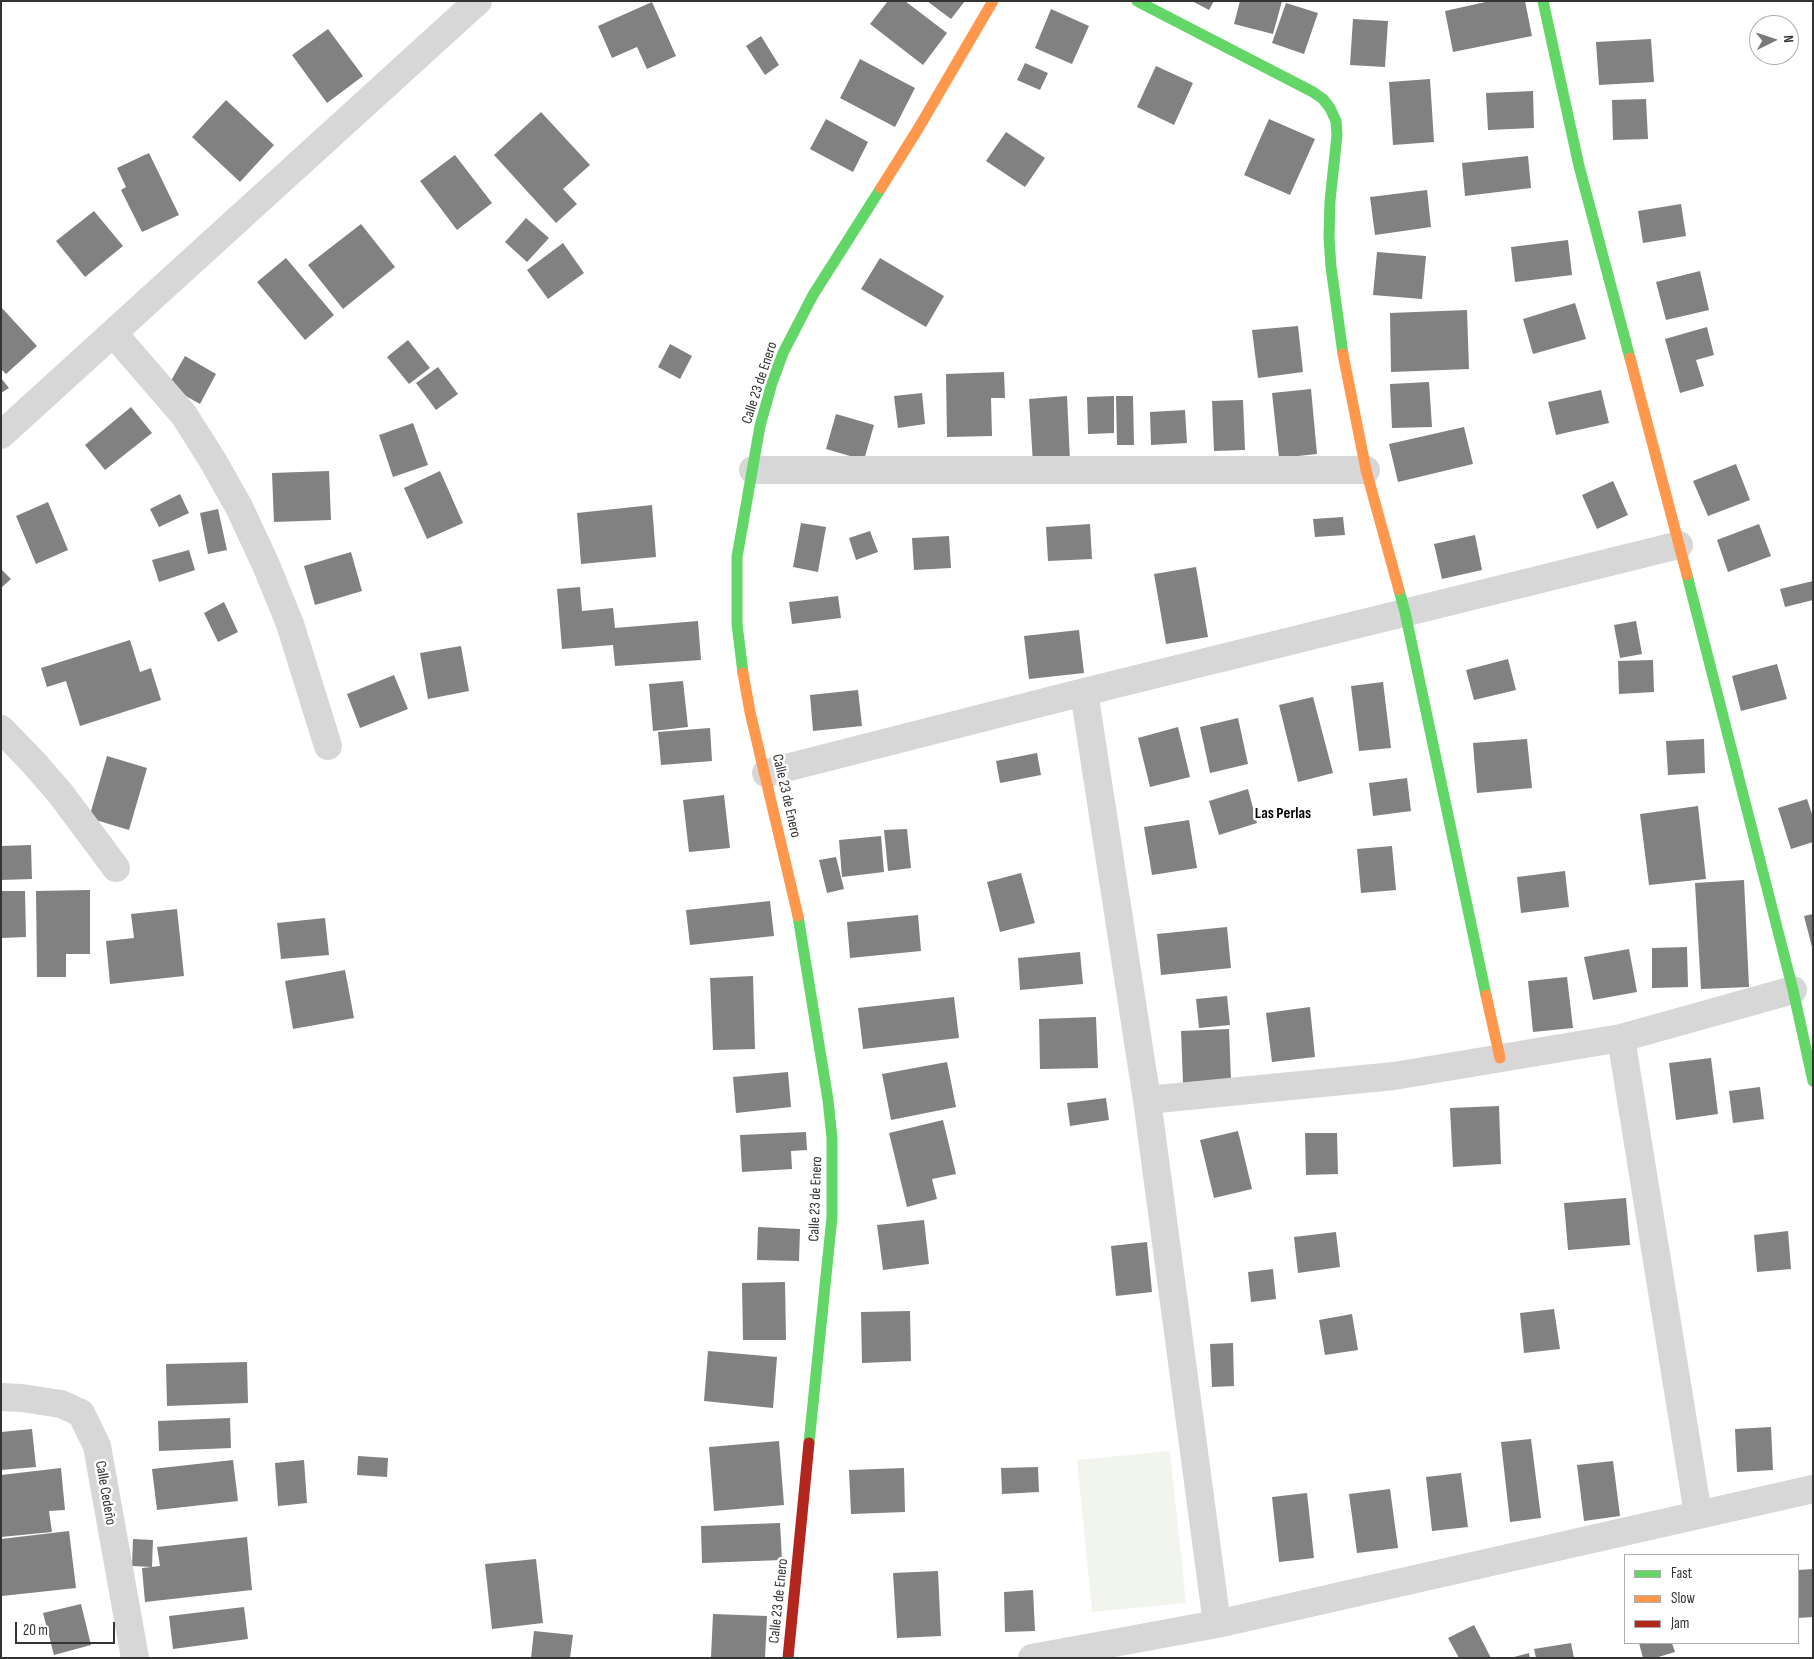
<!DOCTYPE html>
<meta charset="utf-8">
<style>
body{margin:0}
#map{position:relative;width:1814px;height:1659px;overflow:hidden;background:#fff;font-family:"Sofia Sans Condensed",sans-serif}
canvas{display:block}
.frame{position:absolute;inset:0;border:2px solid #333;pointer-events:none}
.legend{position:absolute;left:1624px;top:1554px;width:175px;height:90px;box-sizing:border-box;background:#fff;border:1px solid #adadad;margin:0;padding:6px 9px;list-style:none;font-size:15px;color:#333}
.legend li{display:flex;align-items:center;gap:10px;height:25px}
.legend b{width:25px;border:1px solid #adadad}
.north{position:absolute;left:1749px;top:15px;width:50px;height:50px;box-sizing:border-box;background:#fff;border:1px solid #adadad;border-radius:50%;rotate:86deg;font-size:14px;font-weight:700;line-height:20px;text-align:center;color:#333}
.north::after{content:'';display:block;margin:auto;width:18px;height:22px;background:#7a7a7a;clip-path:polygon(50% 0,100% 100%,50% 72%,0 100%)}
.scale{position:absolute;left:15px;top:1622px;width:100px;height:22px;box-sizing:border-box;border:2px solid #333;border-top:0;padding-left:6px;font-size:15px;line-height:18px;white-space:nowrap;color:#333;-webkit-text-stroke:4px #fff;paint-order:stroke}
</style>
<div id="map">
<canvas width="1814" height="1659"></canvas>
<div class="frame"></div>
<ul class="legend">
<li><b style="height:6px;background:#63d668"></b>Fast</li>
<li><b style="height:6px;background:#ff974d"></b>Slow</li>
<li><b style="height:6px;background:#b3261e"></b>Jam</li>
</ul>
<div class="north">N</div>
<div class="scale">20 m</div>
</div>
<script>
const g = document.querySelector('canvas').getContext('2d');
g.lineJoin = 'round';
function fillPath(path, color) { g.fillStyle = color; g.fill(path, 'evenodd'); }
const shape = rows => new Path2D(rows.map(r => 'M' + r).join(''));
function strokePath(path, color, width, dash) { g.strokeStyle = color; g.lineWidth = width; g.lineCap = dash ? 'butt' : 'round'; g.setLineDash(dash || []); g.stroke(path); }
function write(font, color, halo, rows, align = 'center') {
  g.font = font + ' "Sofia Sans Condensed",sans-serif'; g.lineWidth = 5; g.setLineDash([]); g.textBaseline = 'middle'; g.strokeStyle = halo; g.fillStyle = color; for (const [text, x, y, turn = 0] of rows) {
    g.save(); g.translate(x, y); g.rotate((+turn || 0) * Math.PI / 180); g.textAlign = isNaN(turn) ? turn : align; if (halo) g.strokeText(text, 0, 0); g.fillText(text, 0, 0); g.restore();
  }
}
fillPath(shape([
 [1170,1451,1186,1603,1092,1612,1077,1460]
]), '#f1f5ed');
fillPath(shape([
 [888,1,905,1,947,33,923,65,870,24],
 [927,1,965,1,951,19],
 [1192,1,1214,1,1209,10],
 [1240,1,1282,1,1273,34,1234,24],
 [1490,1,1525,1,1532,36,1453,52,1445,11],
 [652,2,676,56,647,69,637,47,612,58,598,26],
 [1286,3,1318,13,1304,54,1272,43],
 [1051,9,1089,26,1072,64,1035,48],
 [1353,19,1388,21,1385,67,1350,65],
 [328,29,363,76,327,103,292,55],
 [761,36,779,65,765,75,746,46],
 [1651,39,1654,82,1599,85,1596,42],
 [860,59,915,88,895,127,840,98],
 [1025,63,1048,73,1040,90,1017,80],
 [1156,66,1193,83,1174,125,1137,107],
 [1430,79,1434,142,1393,145,1389,82],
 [1533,91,1534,128,1488,130,1486,93],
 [1646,99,1648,139,1613,140,1612,100],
 [226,100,274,145,240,182,192,137],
 [541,112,590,165,563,189,577,204,556,223,494,155],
 [826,119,868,142,853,172,810,149],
 [1269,119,1315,139,1290,195,1244,175],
 [1006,132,1045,158,1025,187,986,161],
 [149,153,179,215,142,232,121,190,126,187,117,168],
 [455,155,492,203,457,230,420,181],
 [1528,156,1531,188,1465,196,1462,163],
 [1427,190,1431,227,1375,235,1370,197],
 [1681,204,1686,236,1643,243,1638,211],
 [94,211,123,246,85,277,56,241],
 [526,218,549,238,527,262,505,242],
 [361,224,395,267,343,309,308,265],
 [1568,240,1572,275,1515,282,1511,247],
 [563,243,584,273,548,299,527,270],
 [1377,252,1426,256,1422,299,1373,295],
 [286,258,334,315,305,340,257,282],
 [880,258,944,296,926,327,861,289],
 [1700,271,1709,310,1666,320,1656,282],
 [1575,303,1586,339,1533,354,1523,319],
 [1,307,37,346,6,374,1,369],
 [1467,310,1469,369,1391,372,1390,313],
 [1298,326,1303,372,1258,378,1252,330],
 [1707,327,1714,355,1696,360,1704,386,1680,393,1665,339],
 [408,340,430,368,409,384,387,357],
 [670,344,692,356,680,379,658,367],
 [185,356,216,374,200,404,168,386],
 [438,367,458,394,436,410,416,383],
 [1004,372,1005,398,991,398,992,436,947,437,946,374],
 [1,378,9,388,1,393],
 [1429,382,1432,427,1392,428,1390,384],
 [1311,389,1317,454,1279,458,1272,393],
 [1601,390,1609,423,1556,435,1548,402],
 [922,393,925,424,898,428,894,396],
 [1067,396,1070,461,1033,464,1029,399],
 [1114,396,1114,433,1088,434,1087,397],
 [1116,396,1133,396,1134,445,1117,445],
 [1243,400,1245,450,1214,451,1212,401],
 [131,407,152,433,105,470,85,445],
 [1185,410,1187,443,1151,445,1150,412],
 [836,414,874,425,864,460,826,449],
 [413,423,428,465,393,477,379,435],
 [1464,427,1473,464,1398,482,1389,444],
 [1736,464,1750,500,1708,516,1693,481],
 [329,471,331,520,274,522,272,473],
 [440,471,463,523,427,539,404,488],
 [1613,481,1628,515,1597,529,1582,495],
 [180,494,189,513,159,527,150,509],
 [48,502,68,550,36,564,16,516],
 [652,505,656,557,581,564,577,513],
 [218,509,227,550,208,554,200,513],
 [1343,517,1345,535,1315,537,1313,519],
 [801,523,826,527,818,572,793,567],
 [1090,524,1092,559,1048,561,1046,527],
 [1759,524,1771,556,1728,572,1717,540],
 [870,531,878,552,856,560,849,538],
 [1475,535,1482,570,1442,579,1434,544],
 [949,536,951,568,914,570,912,538],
 [189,550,195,570,159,582,152,560],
 [351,552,362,591,315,605,304,566],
 [1196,567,1208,637,1166,644,1154,574],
 [1,569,11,579,1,588],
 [1813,581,1813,600,1785,607,1780,589],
 [580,587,582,611,613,608,615,628,698,621,701,660,615,666,613,645,562,649,557,589],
 [838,596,841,618,792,624,789,602],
 [224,602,238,632,218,642,204,613],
 [1636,621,1642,654,1620,658,1614,625],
 [1079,630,1084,673,1029,679,1024,636],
 [130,640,140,672,151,668,161,700,80,726,66,681,47,687,41,668],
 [461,646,469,691,428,699,420,653],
 [1508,659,1516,690,1474,700,1466,670],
 [1653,660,1654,692,1619,694,1618,661],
 [1777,664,1787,699,1741,711,1732,676],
 [394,675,408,709,360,728,347,694],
 [683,681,688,727,653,731,649,684],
 [1383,682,1391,748,1359,751,1351,686],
 [858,690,862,726,813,731,810,695],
 [1313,697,1333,773,1298,782,1279,705],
 [1238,718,1248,764,1210,773,1200,727],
 [1178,727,1190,777,1150,787,1138,738],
 [710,728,712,761,661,765,658,732],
 [1527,739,1532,788,1477,793,1473,743],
 [1704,739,1705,773,1668,775,1666,741],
 [1037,753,1041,775,1000,783,996,761],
 [107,756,147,768,129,830,89,818],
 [1407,778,1411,811,1373,816,1369,783],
 [1248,789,1257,823,1219,835,1209,801],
 [724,795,730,848,689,852,683,800],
 [1807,799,1813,817,1813,842,1791,849,1778,808],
 [1698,806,1706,879,1649,885,1640,814],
 [1189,820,1197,868,1152,875,1144,827],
 [907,829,911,868,888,871,884,830],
 [881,836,884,872,842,877,839,840],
 [31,845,32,879,1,880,1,846],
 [1392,846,1396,890,1361,893,1357,849],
 [836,857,844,889,827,893,819,860],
 [1565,871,1569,907,1521,913,1517,877],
 [1021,873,1035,923,1000,932,987,882],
 [1744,880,1749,987,1701,989,1695,883],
 [90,890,90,954,66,954,66,977,37,977,36,891],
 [1,891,25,891,26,937,1,938],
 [770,901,774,936,690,945,686,910],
 [177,909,184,976,110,984,106,941,134,938,131,914],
 [1813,914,1813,947,1812,947,1804,916],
 [918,915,921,951,850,958,847,922],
 [325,918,329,955,281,959,277,923],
 [1227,927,1231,968,1161,975,1157,934],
 [1687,947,1688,987,1652,988,1652,948],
 [1629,949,1637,992,1593,1000,1584,957],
 [1080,952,1083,984,1020,990,1018,958],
 [345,970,354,1018,293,1029,285,981],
 [753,976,755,1049,713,1050,710,978],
 [1567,977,1573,1028,1533,1032,1528,981],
 [1227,996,1230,1025,1199,1028,1196,999],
 [954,997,959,1038,863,1049,858,1008],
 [1310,1007,1315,1057,1272,1062,1266,1013],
 [1096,1017,1098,1068,1040,1069,1039,1019],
 [1229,1029,1231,1080,1183,1083,1181,1031],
 [1711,1058,1718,1114,1676,1120,1669,1063],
 [947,1062,956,1107,891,1120,882,1074],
 [788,1072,791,1107,736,1113,733,1077],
 [1760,1087,1764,1119,1733,1123,1729,1091],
 [1106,1098,1109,1120,1070,1126,1067,1103],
 [1499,1106,1501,1164,1453,1167,1450,1108],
 [943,1120,956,1174,932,1179,937,1199,907,1207,889,1133],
 [1238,1131,1252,1189,1214,1198,1200,1140],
 [806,1132,807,1150,791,1151,792,1169,742,1172,740,1135],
 [1305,1133,1337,1133,1338,1174,1306,1175],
 [1626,1198,1630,1245,1568,1250,1564,1203],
 [924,1220,929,1264,883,1270,877,1225],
 [758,1227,800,1229,799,1261,757,1260],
 [1788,1231,1791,1269,1757,1272,1754,1235],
 [1336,1232,1340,1267,1298,1273,1294,1237],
 [1147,1242,1152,1292,1116,1296,1111,1246],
 [1273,1269,1276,1299,1251,1302,1248,1272],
 [785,1282,786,1340,743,1340,742,1283],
 [1554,1309,1560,1349,1524,1353,1520,1313],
 [910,1311,911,1361,862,1363,861,1312],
 [1352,1314,1358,1350,1325,1355,1319,1320],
 [1233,1343,1234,1386,1212,1387,1210,1344],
 [708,1351,777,1357,773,1408,704,1401],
 [247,1362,248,1403,167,1406,166,1364],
 [230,1418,231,1448,159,1451,158,1421],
 [1771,1427,1773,1470,1737,1472,1735,1429],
 [32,1429,36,1467,1,1470,1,1432],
 [1531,1439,1541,1518,1510,1522,1501,1442],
 [779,1441,784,1505,714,1511,709,1447],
 [358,1456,388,1458,387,1477,357,1475],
 [233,1460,238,1501,157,1510,152,1469],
 [304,1460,307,1503,278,1506,275,1463],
 [1613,1461,1620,1516,1584,1521,1577,1465],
 [1038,1467,1039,1492,1002,1494,1001,1468],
 [61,1468,65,1510,49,1511,52,1532,1,1537,1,1475],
 [904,1468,905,1512,851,1514,849,1470],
 [1461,1473,1468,1527,1432,1531,1426,1477],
 [1390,1489,1398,1548,1357,1553,1349,1494],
 [1307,1493,1314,1558,1279,1562,1272,1497],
 [780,1523,782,1560,702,1563,701,1526],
 [69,1531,76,1588,2,1596,1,1539],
 [247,1537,252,1590,145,1602,142,1568,160,1566,157,1547],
 [133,1539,153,1540,152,1567,132,1566],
 [536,1559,543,1623,492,1629,485,1564],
 [1813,1569,1813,1617,1798,1618,1798,1570],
 [938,1571,941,1636,897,1638,893,1573],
 [1033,1590,1035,1631,1005,1632,1004,1592],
 [81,1604,91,1645,54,1655,43,1613],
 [244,1607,248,1639,173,1649,169,1616],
 [713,1614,767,1616,765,1658,711,1657],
 [1474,1625,1491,1658,1459,1658,1448,1638],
 [534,1631,573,1635,570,1658,531,1658],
 [1571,1643,1574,1658,1536,1658,1534,1649],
 [1639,1643,1672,1643,1675,1652,1655,1658,1643,1658],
 [1529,1653,1530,1658,1514,1658,1514,1657]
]), '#818181');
strokePath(shape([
 [113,333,184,415,213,461,239,507,266,565,290,624,328,746],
 [1,435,478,1],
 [753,470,1366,470],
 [1084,692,1147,1100,1217,1624],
 [1,729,33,762,60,793,116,868],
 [766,773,1084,692,1679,545],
 [1621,1038,1698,1514],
 [1147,1100,1394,1076,1621,1038,1793,990],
 [1,1397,22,1398,61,1404,81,1413,97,1446,135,1658],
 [1032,1658,1217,1624,1813,1489]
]), '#d7d7d7', 28);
strokePath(shape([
 [1137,1,1313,92,1323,99,1330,108,1336,121,1337,135,1330,201,1329,237,1331,267,1343,354],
 [1543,1,1579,166,1630,358],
 [1687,575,1793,990,1813,1081],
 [1399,590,1405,612,1486,995],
 [743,673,737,624,737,557,760,426,772,383,783,353,813,295,881,188],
 [798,916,828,1100,832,1138,832,1217,809,1443]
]), '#63d668', 11);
strokePath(shape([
 [881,188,918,129,993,1],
 [1343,354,1366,470,1399,590],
 [1630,358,1687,575],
 [743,673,750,712,798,916],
 [1486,995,1500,1058]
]), '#ff974d', 11);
strokePath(shape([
 [788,1658,809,1443]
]), '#b3261e', 11);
write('15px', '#333', '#fff', [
 ["Calle 23 de Enero",760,383,-72],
 ["Calle 23 de Enero",786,796,77],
 ["Calle 23 de Enero",816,1199,-88],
 ["Calle Cedeño",105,1493,80],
 ["Calle 23 de Enero",779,1601,-84]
]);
write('bold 16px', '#000', '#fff', [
 ["Las Perlas",1283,814]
]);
</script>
